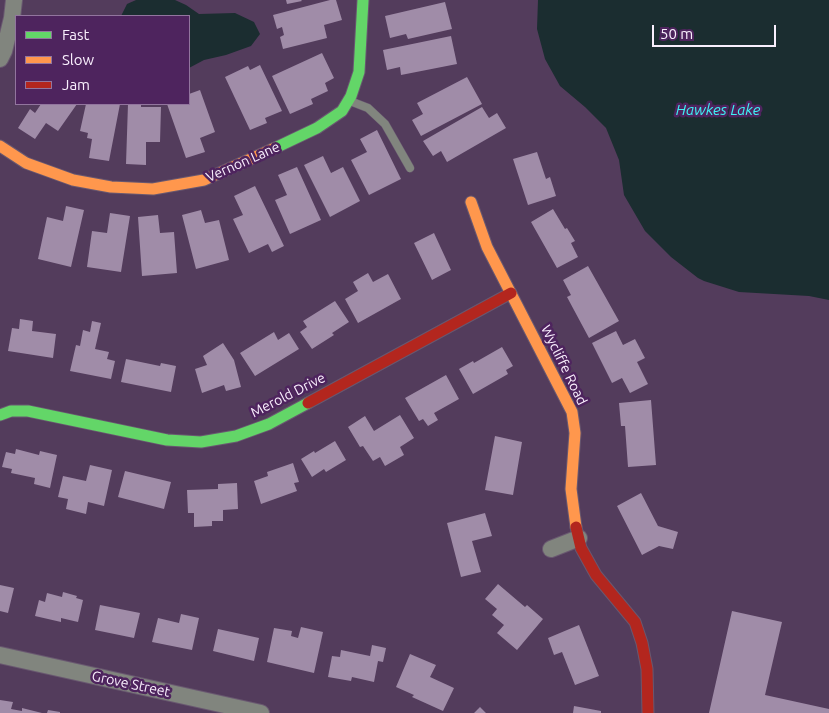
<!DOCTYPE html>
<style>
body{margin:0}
#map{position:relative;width:829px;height:713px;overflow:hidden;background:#533c5c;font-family:Ubuntu,sans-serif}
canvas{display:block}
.legend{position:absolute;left:15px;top:15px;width:175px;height:90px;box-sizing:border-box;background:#4e245e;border:1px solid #92759e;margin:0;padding:6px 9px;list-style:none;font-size:15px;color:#f9effd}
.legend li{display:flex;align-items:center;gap:10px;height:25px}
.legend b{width:25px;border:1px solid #92759e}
.scale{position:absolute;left:652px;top:25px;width:124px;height:22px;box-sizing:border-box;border:2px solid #f9effd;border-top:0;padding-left:6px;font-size:15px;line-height:18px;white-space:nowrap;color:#f9effd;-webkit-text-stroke:4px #4e245e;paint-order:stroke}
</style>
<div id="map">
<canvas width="829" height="713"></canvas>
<ul class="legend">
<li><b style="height:6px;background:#63d668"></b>Fast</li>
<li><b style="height:6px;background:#ff974d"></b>Slow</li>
<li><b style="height:6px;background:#b3261e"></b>Jam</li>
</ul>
<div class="scale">50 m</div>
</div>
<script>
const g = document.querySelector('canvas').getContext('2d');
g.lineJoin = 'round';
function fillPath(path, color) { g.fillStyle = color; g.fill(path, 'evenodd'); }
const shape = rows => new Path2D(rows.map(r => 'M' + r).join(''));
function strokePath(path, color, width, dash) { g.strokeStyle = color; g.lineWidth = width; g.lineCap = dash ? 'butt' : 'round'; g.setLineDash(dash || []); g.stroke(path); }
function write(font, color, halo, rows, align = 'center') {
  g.font = font + ' Ubuntu,sans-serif'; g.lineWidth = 5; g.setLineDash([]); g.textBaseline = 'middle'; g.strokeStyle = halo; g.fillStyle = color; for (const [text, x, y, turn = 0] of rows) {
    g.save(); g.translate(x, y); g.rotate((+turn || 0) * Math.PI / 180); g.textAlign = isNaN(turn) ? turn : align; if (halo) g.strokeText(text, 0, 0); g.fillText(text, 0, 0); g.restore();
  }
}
fillPath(shape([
 [136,0,175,0,186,5,199,14,235,13,254,22,260,34,251,46,226,55,204,60,189,68,189,16,121,16,127,4],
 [538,0,829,0,829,300,809,296,739,292,704,281,698,278,671,257,645,231,624,195,619,160,606,128,585,107,560,86,545,59,537,29]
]), '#1b2d30');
fillPath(shape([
 [286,0,301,0,302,1,287,4],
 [330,0,336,0,342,20,324,25,327,38,283,49,280,37,284,35,282,27,277,29,273,15],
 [445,2,452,29,408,39,406,34,390,38,385,16],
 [451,36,457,64,401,75,400,67,387,70,383,50],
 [322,53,334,78,325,83,328,91,311,99,313,104,290,114,272,76],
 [260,65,282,111,265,118,267,123,250,130,225,77,248,66,250,70],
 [467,77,482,104,421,136,412,120,423,114,417,103],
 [200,90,215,132,200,138,205,152,186,158,167,104,189,104,189,94],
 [41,104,77,104,58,131,46,123,35,139,18,128,30,109,35,113],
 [86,104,120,104,109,161,89,158,92,139,87,138,88,133,80,131],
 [128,104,141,104,141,107,161,107,160,142,146,142,146,165,126,164],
 [482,107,489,118,497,113,506,128,447,162,441,151,433,156,423,141],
 [377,130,401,179,369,195,351,160,367,152,360,139],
 [537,152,546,179,550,177,556,196,528,205,513,159],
 [323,156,331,173,343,167,360,201,330,217,304,165],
 [297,167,321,220,290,234,275,200,287,195,278,175],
 [255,186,284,246,272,252,268,244,249,253,233,219,243,215,234,196],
 [66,206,84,210,71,267,38,259,47,217,63,221],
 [553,209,565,229,567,228,575,241,571,243,578,257,557,268,531,222],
 [201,210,205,223,219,220,229,260,196,269,182,215],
 [110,213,130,216,121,272,87,267,92,231,107,233],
 [158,215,160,233,174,232,177,273,142,276,138,217],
 [434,233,451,270,432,280,414,243],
 [588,266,619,321,589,338,567,297,571,295,563,280],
 [368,273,373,282,388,274,401,299,358,323,345,299,358,291,353,282],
 [335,301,349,322,332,333,334,335,312,349,300,332,307,327,303,321],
 [20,319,33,321,32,331,56,334,53,358,8,351,12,328,19,329],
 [92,321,101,323,95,349,109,352,107,359,115,361,111,379,70,371,76,345,80,346,83,330,90,332],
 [616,331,623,345,635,339,645,358,637,362,648,384,630,393,622,378,612,383,592,343],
 [274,332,278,340,289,333,299,349,255,376,240,353],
 [223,343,234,360,241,387,226,391,224,385,202,393,195,369,207,365,203,356],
 [502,347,513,366,506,370,508,374,473,394,459,369,473,361,474,363],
 [126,359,160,366,161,363,176,366,171,392,121,382],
 [446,375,459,399,434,413,438,420,428,426,423,419,419,421,405,398],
 [651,400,656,465,628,467,625,426,621,426,619,403],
 [400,415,414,438,400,447,404,455,385,466,380,457,373,461,363,446,360,447,348,427,365,416,374,431],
 [495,436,522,442,513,495,485,490],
 [335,441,346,460,326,472,324,469,312,477,301,459,314,451,315,453],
 [16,449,39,455,40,451,57,455,50,488,34,484,35,478,11,473,12,469,2,467,6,452,15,454],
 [293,463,299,482,294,483,297,491,261,504,254,481,268,476,267,472],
 [90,465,112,470,104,506,88,502,86,514,66,509,68,499,58,497,63,476,86,481],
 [125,471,171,482,164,509,118,497],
 [237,483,238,509,223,510,223,521,212,521,212,526,194,527,194,513,188,513,187,490,218,489,218,484],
 [641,493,658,526,678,532,673,549,659,546,642,555,617,506],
 [485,513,492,536,472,541,481,572,461,577,447,523],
 [498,584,525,607,527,605,543,619,517,650,497,633,504,625,492,615,497,609,485,599],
 [0,585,14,588,8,613,0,611],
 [63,592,77,596,76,598,83,600,78,622,61,618,61,622,35,616,39,600,45,602,47,593,62,597],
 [100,605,140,613,134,638,95,630],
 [732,611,782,622,765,695,829,709,829,713,709,713],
 [181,614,199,618,192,650,152,642,158,618,179,623],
 [579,625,599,676,575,685,562,652,554,655,548,638],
 [301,627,323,632,314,673,267,662,274,628,292,631,291,636,298,638],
 [218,629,259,638,254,661,213,651],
 [372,645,386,648,383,662,378,661,374,682,352,677,351,681,328,677,332,656,340,657,341,650,370,656],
 [410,654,436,665,430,677,454,688,443,711,412,697,414,695,396,687],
 [0,700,13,702,11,709,22,711,22,708,42,713,0,713],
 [574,706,601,711,601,713,573,713],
 [480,707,486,713,474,713],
 [48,710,60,712,60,713,47,713]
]), '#a08ca8');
const lane = shape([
 [350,101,368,108,385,124,410,168]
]);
const street = shape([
 [0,59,4,51,12,18,14,0],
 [551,549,579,538],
 [0,655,261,713]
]);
const fast = shape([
 [275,148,317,128,342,111,351,96,359,72,363,0],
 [0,415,11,411,28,411,167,440,201,442,236,436,269,424,308,403]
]);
const slow = shape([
 [0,146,26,163,73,180,111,187,153,189,204,180,275,148],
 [471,202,487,247,572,412,575,433,571,489,576,527]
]);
const jam = shape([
 [308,403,511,293],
 [576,527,581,548,596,575,635,622,642,643,647,669,648,713]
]);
strokePath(lane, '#695870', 9);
strokePath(street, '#695870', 18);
strokePath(fast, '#695870', 13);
strokePath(slow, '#695870', 13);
strokePath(jam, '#695870', 13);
strokePath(lane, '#81857e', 8);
strokePath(street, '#81857e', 16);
strokePath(fast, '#63d668', 11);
strokePath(slow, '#ff974d', 11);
strokePath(jam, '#b3261e', 11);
write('14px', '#f9effd', '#4e245e', [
 ["Vernon Lane",243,162,-24],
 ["Wycliffe Road",564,365,64],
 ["Merold Drive",288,395,-27],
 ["Grove Street",131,684,12]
]);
write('italic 15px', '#3ef3f5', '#4e245e', [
 ["Hawkes Lake",718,110]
]);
</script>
